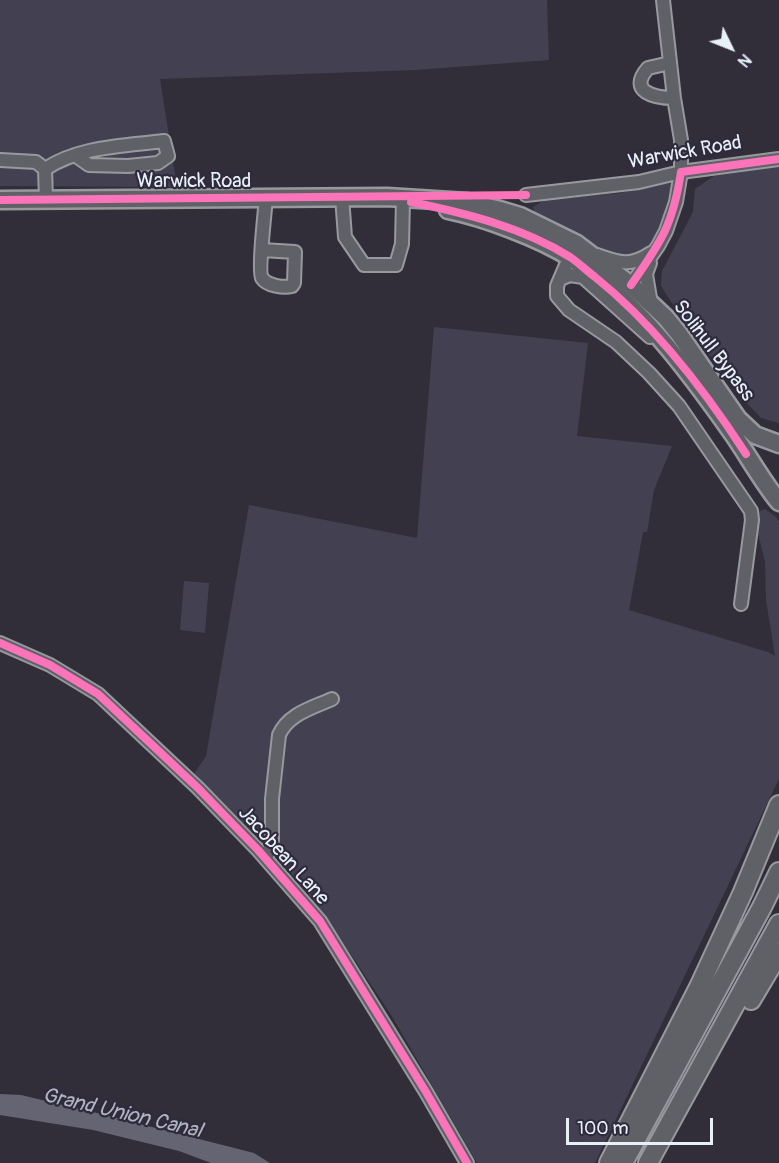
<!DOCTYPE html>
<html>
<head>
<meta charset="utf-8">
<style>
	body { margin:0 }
	#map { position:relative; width:779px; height:1163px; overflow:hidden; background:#312e39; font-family:Pangolin,sans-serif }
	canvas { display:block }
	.north { position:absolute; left:701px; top:18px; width:60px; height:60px; -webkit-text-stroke:4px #2f2a3d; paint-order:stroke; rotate:133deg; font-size:16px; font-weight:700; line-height:24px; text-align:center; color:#e8f1f8 }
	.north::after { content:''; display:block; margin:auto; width:21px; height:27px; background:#e8f1f8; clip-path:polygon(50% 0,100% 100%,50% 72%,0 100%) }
	.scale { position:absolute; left:566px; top:1118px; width:147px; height:27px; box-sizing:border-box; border:3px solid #e8f1f8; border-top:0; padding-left:8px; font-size:18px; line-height:21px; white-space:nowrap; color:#e8f1f8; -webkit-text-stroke:4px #2f2a3d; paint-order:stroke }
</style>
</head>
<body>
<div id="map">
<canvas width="779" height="1163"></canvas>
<div class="north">N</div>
<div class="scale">100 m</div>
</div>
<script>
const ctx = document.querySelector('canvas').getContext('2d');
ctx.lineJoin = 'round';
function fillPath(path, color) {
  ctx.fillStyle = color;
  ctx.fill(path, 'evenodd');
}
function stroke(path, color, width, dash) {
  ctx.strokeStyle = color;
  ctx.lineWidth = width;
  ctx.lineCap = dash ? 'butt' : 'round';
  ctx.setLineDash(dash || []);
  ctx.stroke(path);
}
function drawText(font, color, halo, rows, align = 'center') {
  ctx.font = font + ' Pangolin,sans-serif';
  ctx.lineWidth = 4.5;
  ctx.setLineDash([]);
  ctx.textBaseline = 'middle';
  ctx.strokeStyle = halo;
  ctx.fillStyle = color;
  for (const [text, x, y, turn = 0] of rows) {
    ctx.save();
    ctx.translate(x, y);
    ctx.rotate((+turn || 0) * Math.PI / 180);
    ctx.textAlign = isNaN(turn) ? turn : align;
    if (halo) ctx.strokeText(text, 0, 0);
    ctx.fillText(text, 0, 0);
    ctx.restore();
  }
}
const green = new Path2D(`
	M0,0H547L549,60L415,70L160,79L177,187L0,186Z
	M779,166V423L761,418L741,397L677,311L661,286L662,271L693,212L695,189L714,176Z
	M674,182L661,232L643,253L629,257L600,249L534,213L533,207L544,200L620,193Z
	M434,327L588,343L577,436L672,446L654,490L647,532H643L629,610L768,652L775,656L766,600L765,562L756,525L760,511L765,509L776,517L779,521V779L595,1163H477L393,1018L325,915L277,856L194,774L206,756L249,505L417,538Z
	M184,581L209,583L205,633L180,630Z`);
const water = new Path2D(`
	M0,1094L21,1095L97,1113L254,1153L270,1163H211L179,1151L93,1130L0,1115Z`);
const minor = new Path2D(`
	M670,63L648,68C627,92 655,98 674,98
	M0,160L36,162L45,169L46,199
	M45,169C80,146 124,146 164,141L168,156L158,163L128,166L89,165L75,155
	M526,195L639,182L681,172L779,159
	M342,197L345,237L364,265H396L402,244L403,200
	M262,250L295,252L294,283L292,286C284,288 267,286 262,278C258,272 265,210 266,198
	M572,251L557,286V296L569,310L616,342L649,373L679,406L751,511L752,520L741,604
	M597,255C620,263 630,267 651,253
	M650,263L646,274L651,304
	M560,279L570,275L583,277L650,337
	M631,285L658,246L666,231L676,202L681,172V140L674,98L663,0
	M0,643L50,665L98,694L198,788L258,850L320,921L426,1092L467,1163
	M266,859L272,840V799L279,735C288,714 312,708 332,699`);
const major = new Path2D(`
	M0,200L387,197L467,202L500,210L520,216L577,244L631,285L666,318L679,334L738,419L755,435L779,444
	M448,210C483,217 540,238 571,258C637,301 688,370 733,434C749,457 762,481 779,502`);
const highway = new Path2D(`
	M751,1000L779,953
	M609,1163L699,987L743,892L779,805
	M623,1163L762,907L779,872
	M648,1163L779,924`);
const cycleway = new Path2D(`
	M0,200L526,195
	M411,202C465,213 522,227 570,257C579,263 587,271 595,277C655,325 704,389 746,454
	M631,285C661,242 673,225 681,172L779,159
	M0,643L50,665L98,694L198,788L258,850L320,921L426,1092L467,1163`);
const streetNames = [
	["Warwick Road",685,153,-10],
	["Warwick Road",194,182],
	["Solihull Bypass",713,351,53],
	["Jacobean Lane",283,856,48]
];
const waterNames = [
	["Grand Union Canal",122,1114,13]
];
fillPath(green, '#434151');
fillPath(water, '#646472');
stroke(minor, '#98999f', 16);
stroke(major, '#98999f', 21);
stroke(highway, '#98999f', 22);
stroke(minor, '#606067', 12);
stroke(major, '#606067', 16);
stroke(highway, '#606067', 18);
stroke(cycleway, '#fb73b8', 8);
drawText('20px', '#e8f1f8', '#2f2a3d', streetNames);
drawText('italic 21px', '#afb4be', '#2f2a3d', waterNames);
</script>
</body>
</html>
